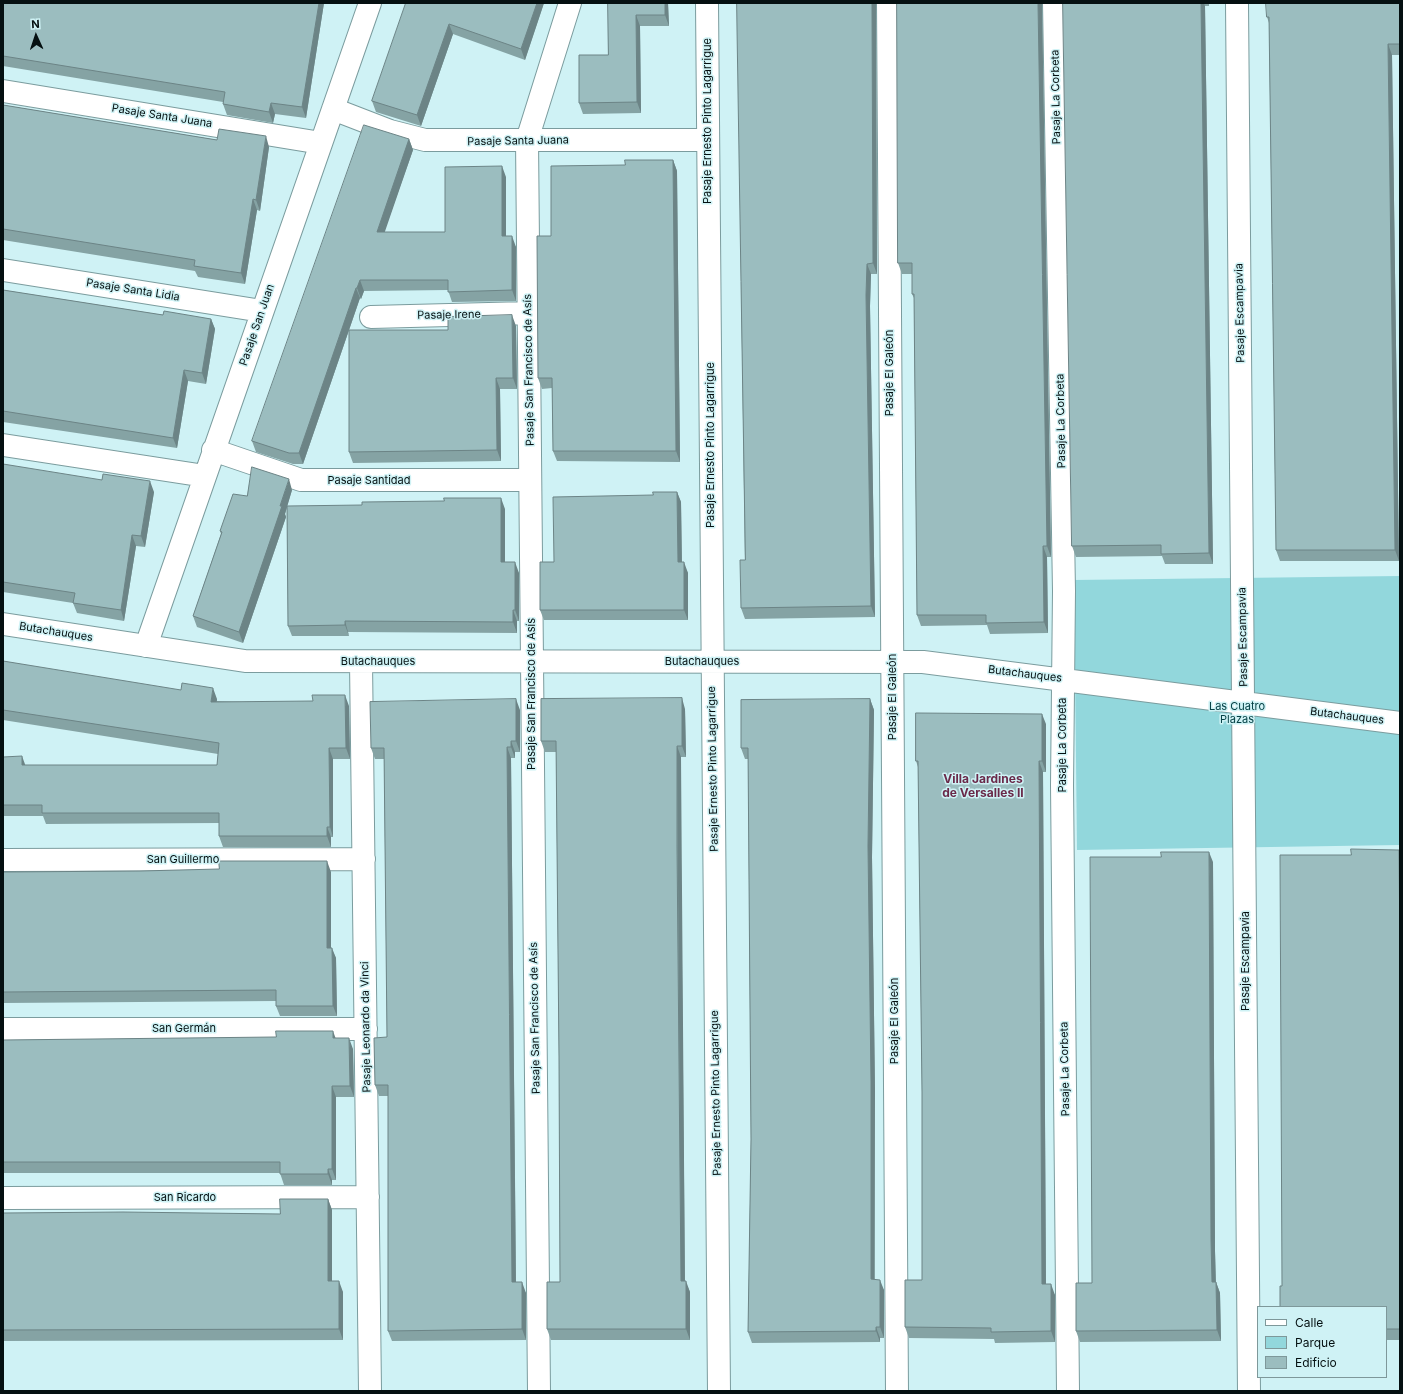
<!DOCTYPE html>
<html>
<head>
<meta charset="utf-8">
<style>
	body { margin:0 }
	#map { position:relative; width:1403px; height:1394px; overflow:hidden; background:#cff2f5; font-family:Inter,sans-serif }
	canvas { display:block }
	.frame { position:absolute; inset:0; border:4px solid #051011; pointer-events:none }
	.legend { position:absolute; left:1257px; top:1306px; width:130px; height:72px; box-sizing:border-box; background:#cff2f5; border:1px solid #7e989a; margin:0; padding:5px 7px; list-style:none; font-size:12px; color:#051011 }
	.legend li { display:flex; align-items:center; gap:8px; height:20px }
	.legend b { width:20px; border:1px solid #7e989a }
	.north { position:absolute; left:16px; top:16px; width:40px; height:40px; -webkit-text-stroke:3px #cff2f5; paint-order:stroke; rotate:357deg; font-size:11px; font-weight:700; line-height:16px; text-align:center; color:#051011 }
	.north::after { content:''; display:block; margin:auto; width:14px; height:18px; background:#051011; clip-path:polygon(50% 0,100% 100%,50% 72%,0 100%) }
</style>
</head>
<body>
<div id="map">
<canvas width="1403" height="1394"></canvas>
<div class="frame"></div>
<ul class="legend">
<li><b style="height:5px;background:#fff"></b>Calle</li>
<li><b style="height:11px;background:#92d7dc"></b>Parque</li>
<li><b style="height:11px;background:#9bbdbf"></b>Edificio</li>
</ul>
<div class="north">N</div>
</div>
<script>
const ctx = document.querySelector('canvas').getContext('2d');
ctx.lineJoin = 'round';
function fillPath(path, color) {
  ctx.fillStyle = color;
  ctx.fill(path, 'evenodd');
}
function stroke(path, color, width, dash) {
  ctx.strokeStyle = color;
  ctx.lineWidth = width;
  ctx.lineCap = dash ? 'butt' : 'round';
  ctx.setLineDash(dash || []);
  ctx.stroke(path);
}
function drawText(font, color, halo, rows, align = 'center') {
  ctx.font = font + ' Inter,sans-serif';
  ctx.lineWidth = 3;
  ctx.setLineDash([]);
  ctx.textBaseline = 'middle';
  ctx.strokeStyle = halo;
  ctx.fillStyle = color;
  for (const [text, x, y, turn = 0] of rows) {
    ctx.save();
    ctx.translate(x, y);
    ctx.rotate((+turn || 0) * Math.PI / 180);
    ctx.textAlign = isNaN(turn) ? turn : align;
    if (halo) ctx.strokeText(text, 0, 0);
    ctx.fillText(text, 0, 0);
    ctx.restore();
  }
}
const green = new Path2D(`
	M1400,576V845L1077,850L1074,580Z`);
const minor = new Path2D(`
	M707,3L719,1391
	M888,3L897,1391
	M1054,3L1064,591L1062,785L1068,1391
	M1237,3L1249,1391
	M3,91L321,143
	M333,109L390,131L425,140H708
	M3,270L262,311
	M371,317L528,313
	M3,445L205,476
	M213,450L301,480H530
	M3,624L245,661L923,662L1400,723
	M146,646L370,3
	M361,662L370,1391
	M3,860L364,859
	M3,1029H366
	M3,1198L368,1197
	M539,1391L527,140L570,3`);
const wall = new Path2D(`
	M3,3H324L306,118L275,114L273,123L227,115L223,104V102L3,66Z
	M406,3H544L525,60L453,34L421,126L376,112L372,101Z
	M608,3H668L669,26H640L641,113L583,114L579,103L608,55Z
	M737,3H876L877,274H871L870,306L875,617L745,619L741,608L745,560Z
	M897,3H1042L1051,557H1047L1048,633L990,634L987,625L921,626L917,615L914,298L912,294V274H902L898,263Z
	M1063,3H1209V6H1205L1213,564H1165L1162,556L1076,557L1072,546Z
	M1400,3V55H1392L1399,561H1280L1276,550L1269,23L1267,17Z
	M3,105L217,140L269,147L260,211L257,210L245,284L198,277L195,271L3,240Z
	M409,139L413,150L384,232H445L506,177V236L516,247V301L452,302L448,290L364,291L361,299L360,298L303,464H293L256,452L252,441Z
	M673,160L677,171L680,462L557,461L553,451L552,388L542,389L538,378L551,236L625,165Z
	M3,290L163,315L211,319L215,329L206,384L188,381L177,448L3,422Z
	M516,326L517,389H500L501,461L353,463L349,452L448,330Z
	M3,464L154,492L145,547L136,546L124,621L77,613L73,603L3,592Z
	M292,490L287,506L505,509V562L519,573V621H517V633L348,632L349,636H292L288,626L287,507L285,514L286,517L243,643L197,627L193,616L221,534L220,531L247,496Z
	M677,492L681,502L682,562L688,573V620H544L540,610L554,562L653,495Z
	M3,661L217,699V701L349,706L350,759H333V837H331V847H223L219,836V823L46,824L43,816H3V757L25,765H217L218,754L3,720Z
	M870,699L874,710L872,857L875,1092V1279L884,1290V1338H880V1342L752,1343L748,1332L751,1139L748,759H745L741,748Z
	M685,709L686,757H681V856L685,1281L690,1292V1340H551L547,1329L560,1282L559,1057L556,752H545L541,741Z
	M520,710V752H515V758H511L516,1282L526,1293V1340L392,1341L388,1331V1096H379L375,1085L387,1037L384,759H375L371,748Z
	M1046,724V772H1043L1046,1284L1055,1295V1342L995,1343L994,1339L909,1338L905,1327L922,1280V1092L918,767L916,761Z
	M1400,851V1340H1386V1307L1282,1286L1351,855Z
	M1213,862L1215,1251L1216,1282L1220,1293L1221,1341L1080,1342L1076,1331L1092,1283Z
	M3,872H331V948L336,958L337,1016H280L276,1006V1001L3,1003Z
	M336,1038L353,1049L354,1097H336V1180H332V1185H284L280,1173H3V1040Z
	M328,1199L332,1210V1281L343,1292V1340L3,1341V1213L280,1214Z`);
const shadedWall = new Path2D(`
	M319,3H324L306,118L302,107Z
	M537,3H544L525,60L521,49Z
	M665,3H668L669,26L665,15Z
	M872,3H876L877,274L873,263Z
	M1038,3H1042L1051,557L1047,546Z
	M1201,3H1204L1205,6L1213,564L1209,553Z
	M636,15L640,26L641,113L637,102Z
	M449,24L453,34L421,126L417,115Z
	M1388,44L1392,55L1399,561L1395,550Z
	M271,103L275,114L273,123L269,112Z
	M266,136L269,147L260,211L256,200Z
	M409,139L413,150L381,243L377,232Z
	M673,160L677,171L680,462L676,451Z
	M502,166L506,177V247L502,236Z
	M253,199L257,210L245,284L241,273Z
	M512,236L516,247V301L512,290Z
	M867,264L871,274L870,306L875,617L871,606L866,295Z
	M360,280L364,291L361,299L357,288Z
	M356,288L360,298L303,464L299,453Z
	M512,315L516,326L517,389L513,378Z
	M211,319L215,329L206,384L202,373Z
	M184,370L188,381L177,448L173,438Z
	M496,378L500,389L501,461L497,450Z
	M289,479L292,490L285,514L286,517L243,643L239,632Z
	M150,481L154,492L145,547L141,536Z
	M677,492L681,502L682,573L678,562Z
	M501,498L505,509V573L501,562Z
	M132,535L136,546L124,621L121,610Z
	M1043,546L1047,557L1048,633L1044,622Z
	M515,562L519,573V621L515,610Z
	M684,562L688,573V620L684,610Z
	M513,610L517,621V633L513,622Z
	M345,621L348,632L349,636L345,625Z
	M213,688L217,699L215,712L211,702Z
	M345,695L349,706L350,759L346,748Z
	M682,698L685,709L686,757L682,746Z
	M516,699L520,710V752L516,741Z
	M870,699L874,710L872,857L875,1092L874,1290L871,1279L868,846Z
	M1042,714L1046,724V772L1042,761Z
	M511,741L515,752V758L511,747Z
	M677,746L681,757L685,1292L681,1281Z
	M507,747L511,758L516,1293L512,1282Z
	M329,748L333,759V837L330,827Z
	M22,756L26,767L22,765Z
	M1039,761L1043,772L1046,1295L1042,1284Z
	M327,827L331,837V847L327,836Z
	M1399,850L1400,851V951Z
	M1209,852L1213,862L1215,1251L1216,1293L1212,1282L1211,1240Z
	M327,861L331,872V958L327,948Z
	M332,948L336,958L337,1016L333,1006Z
	M333,1031L337,1042L333,1038Z
	M349,1038L353,1049L354,1097L350,1086Z
	M332,1086L336,1097V1180L332,1169Z
	M328,1169L332,1180V1185L328,1174Z
	M328,1199L332,1210V1292L328,1281Z
	M880,1280L884,1290V1338L880,1327Z
	M339,1281L343,1292V1340L339,1329Z
	M686,1281L690,1292V1340L686,1329Z
	M522,1282L526,1293V1340L522,1329Z
	M1216,1282L1220,1293L1221,1341L1217,1330Z
	M1051,1284L1055,1295V1342L1051,1331Z
	M876,1327L880,1338V1342L876,1331Z`);
const building = new Path2D(`
	M3,3H319L302,107L271,103L269,112L223,104L225,92L3,56Z
	M406,3H537L521,49L449,24L417,115L372,101Z
	M608,3H665V15H636L637,102L579,103V55H608Z
	M737,3H872L873,263L867,264L866,295L871,606L741,608L740,560H745Z
	M897,3H1038L1047,546H1043L1044,622L986,623V615H917L914,294H912V263H898Z
	M1063,3H1201L1209,553L1161,554V545L1072,546Z
	M1266,3H1400V44H1388L1395,550H1276L1269,17H1267Z
	M3,105L217,140L219,129L266,136L256,200L253,199L241,273L194,266L195,260L3,229Z
	M364,125L409,139L377,232H445V167L502,166V236H512V290L448,292V280H360L357,288H356L299,453H289L252,441Z
	M625,160H673L676,451H553L552,378H538L537,236H551V166L625,165Z
	M3,290L163,315L164,311L211,319L202,373L184,370L173,438L3,411Z
	M512,315L513,378H496L497,450L349,452V330H448V317Z
	M3,464L102,480L103,474L150,481L141,536L132,535L121,610L73,603L75,593L3,582Z
	M252,467L289,479L280,506H282L239,632L193,616L222,532L220,531L233,494L247,496Z
	M653,492H677L678,562H684V610H540V562H554L553,497L653,495Z
	M444,498H501V562H515V610H513V622L345,621V625L288,626L287,506L362,505V502L444,501Z
	M3,661L181,690L182,683L213,688L211,702L313,701L312,695H345L346,748H329L330,827H327V836H219V813H42V805H3V757L22,756V765H217L219,743L3,710Z
	M682,698V746H677V845L681,1281H686V1329H547V1282H560L559,1057L556,741H541V699Z
	M516,699V741H511V747H507L512,1282H522V1329L388,1331V1085H375L374,1038L387,1037L384,748H371L370,702Z
	M870,699L868,846L871,1081V1279L880,1280V1327H876V1331L748,1332L751,1139L748,748H741V700Z
	M916,713L1042,714V761H1039L1042,1284H1051V1331L991,1332V1328L905,1327V1280H922V1092L918,761H916Z
	M1351,849L1399,850L1400,951V1329H1386V1307H1280V1286H1282L1280,855H1351Z
	M1161,852H1209L1211,1240L1212,1282H1216L1217,1330L1076,1331V1283H1092L1090,857H1161Z
	M219,861H327V948H332L333,1006H276V990L3,992V872L140,871L219,869Z
	M276,1031H333V1038H349L350,1086H332V1169H328V1174H280V1162H3V1040L276,1037Z
	M280,1199H328V1281H339V1329L3,1330V1213L123,1212L280,1214Z`);
const streetNames = [
	["Pasaje La Corbeta",1056,97,-91],
	["Pasaje Santa Juana",162,116,9],
	["Pasaje Ernesto Pinto Lagarrigue",708,121,-90],
	["Pasaje Santa Juana",518,141,-1],
	["Pasaje Santa Lidia",133,290,9],
	["Pasaje Escampavia",1240,313,-91],
	["Pasaje Irene",449,315,-1],
	["Pasaje San Juan",257,325,-71],
	["Pasaje San Francisco de Asís",529,370,-91],
	["Pasaje El Galeón",890,373,-90],
	["Pasaje La Corbeta",1061,421,-91],
	["Pasaje Ernesto Pinto Lagarrigue",711,445,-90],
	["Pasaje Santidad",369,481],
	["Butachauques",56,632,9],
	["Pasaje Escampavia",1243,637,-91],
	["Butachauques",378,662],
	["Butachauques",702,662],
	["Butachauques",1025,674,7],
	["Pasaje San Francisco de Asís",532,694,-90],
	["Pasaje El Galeón",893,697,-90],
	["Butachauques",1347,716,7],
	["Pasaje La Corbeta",1063,745,-90],
	["Pasaje Ernesto Pinto Lagarrigue",713,769,-91],
	["San Guillermo",183,860],
	["Pasaje Escampavia",1246,961,-90],
	["Pasaje San Francisco de Asís",535,1018,-91],
	["Pasaje El Galeón",895,1021,-90],
	["Pasaje Leonardo da Vinci",366,1027,-91],
	["San Germán",184,1029],
	["Pasaje La Corbeta",1065,1069,-91],
	["Pasaje Ernesto Pinto Lagarrigue",716,1093,-91],
	["San Ricardo",185,1198]
];
const parkNames = [
	["Las Cuatro",1237,707],
	["Plazas",1237,720]
];
const neighbourhoodNames = [
	["Villa Jardines",983,779],
	["de Versalles II",983,793]
];
fillPath(green, '#92d7dc');
stroke(minor, '#7b9c9e', 24);
stroke(minor, '#fff', 22);
fillPath(wall, '#85a3a4');
fillPath(shadedWall, '#6c8486');
fillPath(building, '#9bbdbf');
stroke(building, '#6c8486', 1);
drawText('11px', '#051011', '#cff2f5', streetNames);
drawText('11px', '#074246', '#cff2f5', parkNames);
drawText('bold 12px', '#6a2949', '#cff2f5', neighbourhoodNames);
</script>
</body>
</html>
